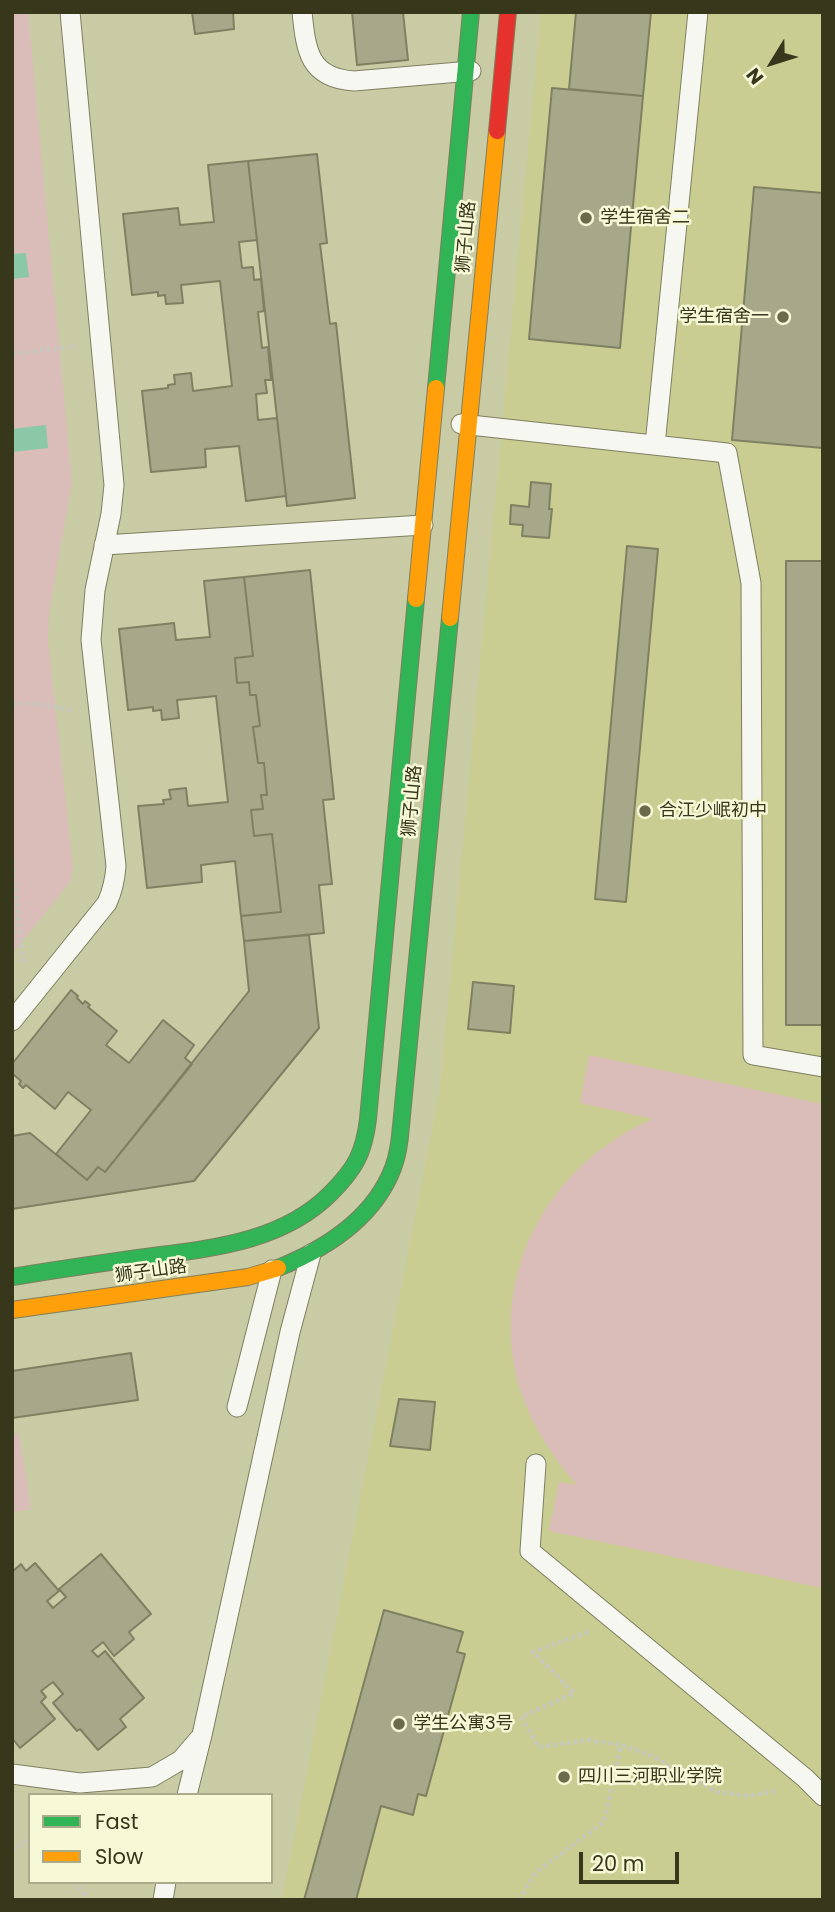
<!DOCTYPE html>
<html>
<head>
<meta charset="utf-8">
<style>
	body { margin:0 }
	#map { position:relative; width:835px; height:1912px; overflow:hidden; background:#c9cba4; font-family:Poppins,sans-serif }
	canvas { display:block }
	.frame { position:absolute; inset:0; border:14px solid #36371b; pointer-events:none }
	.legend { position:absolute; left:28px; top:1793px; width:245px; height:91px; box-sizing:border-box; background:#f6f8d6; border:2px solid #a9ab8b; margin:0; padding:9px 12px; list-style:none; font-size:21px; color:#36371b }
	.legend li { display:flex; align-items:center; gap:14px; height:35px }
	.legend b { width:35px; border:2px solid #a9ab8b }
	.north { position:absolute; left:737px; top:28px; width:70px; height:70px; -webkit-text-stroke:5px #f6f8d6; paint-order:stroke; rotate:232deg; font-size:19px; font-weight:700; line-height:28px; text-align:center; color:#36371b }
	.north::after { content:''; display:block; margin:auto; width:24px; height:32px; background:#36371b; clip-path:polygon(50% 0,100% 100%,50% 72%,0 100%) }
	.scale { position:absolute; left:579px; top:1852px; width:100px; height:32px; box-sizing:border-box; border:4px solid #36371b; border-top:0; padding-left:9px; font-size:21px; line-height:24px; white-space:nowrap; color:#36371b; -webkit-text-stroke:5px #f6f8d6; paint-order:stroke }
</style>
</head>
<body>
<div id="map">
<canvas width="835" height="1912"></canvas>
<div class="frame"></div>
<ul class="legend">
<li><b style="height:9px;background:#30b455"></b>Fast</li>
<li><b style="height:9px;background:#ff9f0a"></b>Slow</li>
</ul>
<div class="north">N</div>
<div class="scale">20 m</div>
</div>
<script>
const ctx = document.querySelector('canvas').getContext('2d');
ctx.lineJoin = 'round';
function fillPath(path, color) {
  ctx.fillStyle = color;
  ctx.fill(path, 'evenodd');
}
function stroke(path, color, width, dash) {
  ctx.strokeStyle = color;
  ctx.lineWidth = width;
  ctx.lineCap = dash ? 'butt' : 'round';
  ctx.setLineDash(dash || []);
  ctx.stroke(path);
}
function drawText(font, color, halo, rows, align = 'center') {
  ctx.font = font + ' Poppins,"Noto Sans SC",sans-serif';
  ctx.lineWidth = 5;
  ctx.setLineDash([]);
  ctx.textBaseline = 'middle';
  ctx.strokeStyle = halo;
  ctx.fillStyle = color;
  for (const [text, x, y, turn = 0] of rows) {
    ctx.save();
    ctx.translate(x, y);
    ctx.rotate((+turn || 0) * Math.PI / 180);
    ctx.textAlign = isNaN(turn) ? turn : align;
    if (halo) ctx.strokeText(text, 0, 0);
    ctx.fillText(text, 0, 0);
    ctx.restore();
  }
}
const built = new Path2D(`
	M541,12H823V1900H282L440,1089Z`);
const green = new Path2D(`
	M12,12H28L72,483L54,583L49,615L48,641L73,867L70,882L12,954Z
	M589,1055L823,1104V1588L549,1531L559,1482L577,1485C553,1457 534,1429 522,1395C484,1282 546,1164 653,1119L580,1103Z
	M19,1433L31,1509L12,1512V1434Z`);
const water = new Path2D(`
	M26,253L29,277L12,279V254Z
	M46,425L48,448L12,452V429Z`);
const building = new Path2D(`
	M192,12H233L234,29L195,34Z
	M352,12H403L408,60L357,65Z
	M576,12H651L643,96L569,89Z
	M552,88L643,96L620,348L529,339Z
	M317,154L327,243L320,244L330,324L336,323L355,498L287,506L248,161Z
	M248,161L257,240L239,242L242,268L253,267L254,280L261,279L264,311L258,312L262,348L268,347L271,380H265L267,393L256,394L258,420L277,418L286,496L246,501L239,446L205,449L206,467L151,472L142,391L168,388V385L175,384L174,375L191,373L193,391L232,386L226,334L220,281L181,285L183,303L166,304L165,295L158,296V292L132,295L123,214L178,208L180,225L214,222L208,165Z
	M754,187L823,193V448L732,440Z
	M531,482L551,484L549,509H552L549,538L522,536L523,525L510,524L511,505L529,507Z
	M627,546L658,549L626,902L595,899Z
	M786,561H823V1025H786Z
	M310,570L334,799L323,800L332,884L319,885L324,933L244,941L241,916L281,912L272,834L254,836L251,810L263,809L261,795H267L264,763H258L253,727L260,726L256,695H250L249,682L237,683L235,658L253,656L244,577Z
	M244,577L253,656L235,658L237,683L249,682L250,695H256L260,726L253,727L258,763H264L267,795H261L263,809L251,810L254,836L272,834L281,912L241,916L235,861L201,865L202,882L147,888L138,806L164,804L163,800L171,799L169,790L186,788L188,806L228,802L216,696L177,700L179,718L162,720L161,710L153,711V707L128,710L119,629L174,623L176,640L210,637L204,581Z
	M309,935L319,1028L194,1181L12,1209V1136L30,1133L87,1180L98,1167L105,1172L249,991L244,941Z
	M473,982L514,986L510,1033L468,1029Z
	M71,990L78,996L77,998L83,1004L85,1001L90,1005L88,1007L117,1031L106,1045L129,1063L163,1020L194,1045L185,1058L192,1064L105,1172L98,1167L87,1180L56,1154L91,1110L68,1092L55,1109L26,1085L23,1088L19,1084L21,1081L14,1075L12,1077V1064Z
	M131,1353L138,1400L12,1418V1371Z
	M399,1399L435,1402L430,1450L390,1446Z
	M101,1554L151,1614L129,1632L134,1639L114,1656L103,1642L92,1651L98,1657L105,1651L144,1698L120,1719L126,1727L98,1750L80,1729L77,1731L53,1703L63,1694L53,1682L41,1691L46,1697L41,1702L55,1719L20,1748L12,1738V1572L21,1564L26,1571L35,1563L59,1591L47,1601L53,1608L66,1597L59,1589Z
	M384,1610L463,1632L457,1652L465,1654L426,1796L418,1794L413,1815L381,1806L356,1900H304Z`);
const path = new Path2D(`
	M12,354L77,346
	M12,704C33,702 53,706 74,711
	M12,854L23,964
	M12,932L20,931
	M588,1632L533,1652L574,1693L521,1717L539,1747L588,1740L621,1745L650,1755L717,1792L748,1796L777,1791
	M12,1851L30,1837
	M74,1882L90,1900
	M519,1900L536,1872L604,1822L621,1745`);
const lane = new Path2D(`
	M302,12C306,51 309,78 354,81L471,71
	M461,424L727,453L751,583L753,1055L823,1067
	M655,445L698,12
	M104,545L423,525
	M12,1021L107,903C113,890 115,880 116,866L91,640L95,590L111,514L114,485L70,12
	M237,1407L272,1270
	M536,1464L530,1551L805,1778L823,1796
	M12,1774L80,1783L152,1777L181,1760L199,1739
	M187,1795L202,1735L290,1332L311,1254
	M163,1900L166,1882`);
const fast = new Path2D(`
	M436,388L471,12
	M278,1268C325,1249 374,1218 393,1168C398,1155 400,1140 401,1126L450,618
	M12,1277C54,1270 96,1264 138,1258C205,1249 281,1244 331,1193C355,1169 364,1153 368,1119L416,599`);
const slow = new Path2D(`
	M416,599L436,388
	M450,618L497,131
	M12,1310L248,1277L278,1268`);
const jam = new Path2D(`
	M497,131L508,12`);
const markers = [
	[586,218,7,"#696b4b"],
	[783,317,7,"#696b4b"],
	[645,811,7,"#696b4b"],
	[399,1724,7,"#696b4b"],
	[564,1777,7,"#696b4b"]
];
const poiNames = [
	["学生宿舍二",600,218],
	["学生宿舍一",769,317,"right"],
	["合江少岷初中",659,811],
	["学生公寓3号",413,1724],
	["四川三河职业学院",578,1777]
];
const streetNames = [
	["狮子山路",467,237,-85],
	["狮子山路",413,801,-85],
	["狮子山路",151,1272,-8]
];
fillPath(built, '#cacd91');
fillPath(green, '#dabcb8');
fillPath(water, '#8bc8a8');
fillPath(building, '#a7a88a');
stroke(building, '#7f8061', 2);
stroke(lane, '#7e7f60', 21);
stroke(fast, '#7e7f60', 18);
stroke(slow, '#7e7f60', 18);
stroke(jam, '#7e7f60', 18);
stroke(path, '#c7c8bd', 4.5, [3.5, 3.5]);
stroke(lane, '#f7f7f1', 19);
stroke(fast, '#30b455', 16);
stroke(slow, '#ff9f0a', 16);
stroke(jam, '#e5322d', 16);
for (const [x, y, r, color] of markers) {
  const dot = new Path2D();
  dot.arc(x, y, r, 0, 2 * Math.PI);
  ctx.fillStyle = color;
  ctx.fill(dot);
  stroke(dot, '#f6f8d6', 2.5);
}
drawText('18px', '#36371b', '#f6f8d6', poiNames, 'left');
drawText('18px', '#36371b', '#f6f8d6', streetNames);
</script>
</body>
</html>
